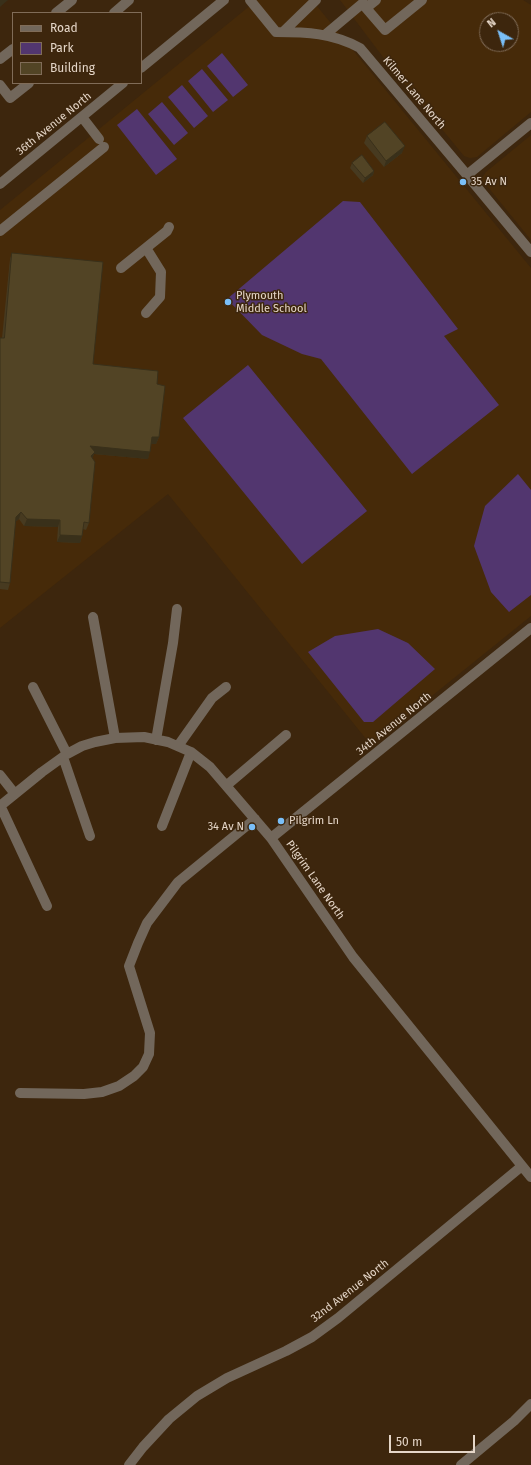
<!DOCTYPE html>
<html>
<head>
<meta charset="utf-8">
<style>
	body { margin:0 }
	#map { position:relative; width:531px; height:1465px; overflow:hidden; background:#3d260d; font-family:"Fira Sans",sans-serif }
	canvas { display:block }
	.legend { position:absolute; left:12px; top:12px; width:130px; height:72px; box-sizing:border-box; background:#3d260d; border:1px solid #806c58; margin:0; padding:5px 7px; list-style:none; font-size:12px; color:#e5d6c8 }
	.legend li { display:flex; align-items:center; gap:8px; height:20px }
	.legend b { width:20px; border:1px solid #806c58 }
	.north { position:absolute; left:479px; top:12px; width:40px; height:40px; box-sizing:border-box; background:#3d260d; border:1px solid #806c58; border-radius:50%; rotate:321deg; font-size:11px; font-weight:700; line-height:16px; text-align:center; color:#e5d6c8 }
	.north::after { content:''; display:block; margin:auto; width:14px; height:18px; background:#7abff8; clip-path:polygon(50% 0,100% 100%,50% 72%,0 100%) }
	.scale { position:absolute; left:389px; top:1435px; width:86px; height:18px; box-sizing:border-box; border:2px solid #e5d6c8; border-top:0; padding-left:5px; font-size:12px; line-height:14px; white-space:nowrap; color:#e5d6c8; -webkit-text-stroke:3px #3d260d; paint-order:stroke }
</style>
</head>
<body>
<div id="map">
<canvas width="531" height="1465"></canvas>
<ul class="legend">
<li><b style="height:5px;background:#72675b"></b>Road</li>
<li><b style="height:11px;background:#52366f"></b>Park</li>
<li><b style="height:11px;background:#524425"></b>Building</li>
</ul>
<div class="north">N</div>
<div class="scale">50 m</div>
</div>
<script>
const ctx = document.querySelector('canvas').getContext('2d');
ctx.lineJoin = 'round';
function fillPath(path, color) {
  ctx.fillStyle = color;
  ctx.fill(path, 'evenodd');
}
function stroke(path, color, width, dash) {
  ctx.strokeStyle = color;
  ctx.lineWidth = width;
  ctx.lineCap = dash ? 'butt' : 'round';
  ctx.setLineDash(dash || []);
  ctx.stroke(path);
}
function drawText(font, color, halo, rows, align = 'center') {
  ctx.font = font + ' "Fira Sans",sans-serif';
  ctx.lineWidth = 3;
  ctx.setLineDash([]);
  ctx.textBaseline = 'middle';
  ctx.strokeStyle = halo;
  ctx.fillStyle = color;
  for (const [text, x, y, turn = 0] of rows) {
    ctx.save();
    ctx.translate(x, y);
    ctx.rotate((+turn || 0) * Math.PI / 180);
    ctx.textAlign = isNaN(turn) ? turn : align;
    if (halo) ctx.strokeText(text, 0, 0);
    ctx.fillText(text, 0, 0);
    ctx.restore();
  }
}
const built = new Path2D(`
	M257,0H312L531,268V616L371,745L168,494L0,628V210Z
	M340,0H523L531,5V112L477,157L470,158L464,156L386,61ZM487,20H511V44H487Z
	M531,135V240L483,181L482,178L486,172Z`);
const green = new Path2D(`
	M222,53L248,85L233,97L207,66Z
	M202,69L228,100L213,112L188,81Z
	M182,85L208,116L194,128L168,97Z
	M162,102L188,133L174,145L148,114Z
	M137,109L177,159L156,175L117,125Z
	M343,201L360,202L458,329L444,336L499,405L412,474L321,359L302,354L262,335L227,299Z
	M248,365L367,511L302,564L183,418Z
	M518,474L531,490V595L509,612L491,592L474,546L485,506Z
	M378,629L408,643L435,669L373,722H364L308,652L335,636Z`);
const minor = new Path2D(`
	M250,0L276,32C306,32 333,33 360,48L467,175L531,252
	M363,3L366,8L376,0
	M366,8L385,30L422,0
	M56,13L72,0
	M114,13L129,0
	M283,32L316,0
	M326,34L363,3
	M0,59L13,49
	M141,68L224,0
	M0,85L10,98L29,83
	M82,117L99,139
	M467,175L531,123
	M0,184L123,83
	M0,231L104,147
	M121,268L167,231L169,227
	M146,313L160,297L161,272L146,248
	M93,617L115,738
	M33,687L67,754
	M156,740L173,643L177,609
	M178,746L212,698L226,687
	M63,757L90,836
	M0,775L15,794
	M227,785L286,735
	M0,805L47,906
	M0,806L42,772L67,754L82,746L95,742L115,738L144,737L168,742L191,752L210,767L271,838L353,957L531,1177
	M162,826L191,752
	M271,838L531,628
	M20,1093L84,1094L102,1092L119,1086L134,1076L143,1067L149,1054L150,1033L129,966L138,943L147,923L178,882L255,819
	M129,1465L143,1447L169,1419L197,1396L227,1378L286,1351L312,1337L338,1318L522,1166
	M461,1465L514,1421L531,1404`);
const wall = new Path2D(`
	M367,136L402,153L384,167L364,143Z
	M352,163L374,171L373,175L363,183L350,168Z
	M12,253L93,364L157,384L159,437L156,444H151L148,459L94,454L92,458L89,523L86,530L83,529L82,536L80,543L57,542L58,527L24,526L19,519L15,522L10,583L8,590L0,589V338H2L10,259Z`);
const shadedWall = new Path2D(`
	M0,0H8L0,7Z
	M405,146L402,153L384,167L386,161Z
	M374,171L373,175L363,183L365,178Z
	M152,437H159L156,444H149Z
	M90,446L150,452L148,459L94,454L92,459L88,463Z
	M21,512L19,519L13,524L16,517Z
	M27,519L60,520L58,527L24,526Z
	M60,535L82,536L80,543L57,542Z`);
const building = new Path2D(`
	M385,122L405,146L386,161L367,136Z
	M362,155L374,171L365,178L352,163Z
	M12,253L103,262L93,364L158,371L157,384L165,386L159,437H152L150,452L90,446L95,452L91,456L95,462L89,523L84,522L82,536L60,535V520L27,519L21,512L16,517L10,583L0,582V338H4Z`);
const markers = [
	[463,182,4,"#7abff8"],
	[228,302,4,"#7abff8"],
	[281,821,4,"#7abff8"],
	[252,827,4,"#7abff8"]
];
const streetNames = [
	["Kilmer Lane North",414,93,50],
	["36th Avenue North",54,124,-39],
	["34th Avenue North",394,724,-39],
	["Pilgrim Lane North",315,880,55],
	["32nd Avenue North",350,1291,-38]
];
const poiNames = [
	["35 Av N",471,182],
	["Plymouth",236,296],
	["Middle School",236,309],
	["Pilgrim Ln",289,821],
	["34 Av N",244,827,"right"]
];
fillPath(built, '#462a09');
fillPath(green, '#52366f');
stroke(minor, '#72675b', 10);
fillPath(wall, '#473a20');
fillPath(shadedWall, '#39301a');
fillPath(building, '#524425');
stroke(building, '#39301a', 1);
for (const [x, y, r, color] of markers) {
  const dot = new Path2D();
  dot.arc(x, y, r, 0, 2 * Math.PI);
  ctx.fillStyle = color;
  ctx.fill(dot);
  stroke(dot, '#3d260d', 1.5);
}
drawText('11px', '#e5d6c8', '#3d260d', streetNames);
drawText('11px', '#e5d6c8', '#3d260d', poiNames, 'left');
</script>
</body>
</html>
